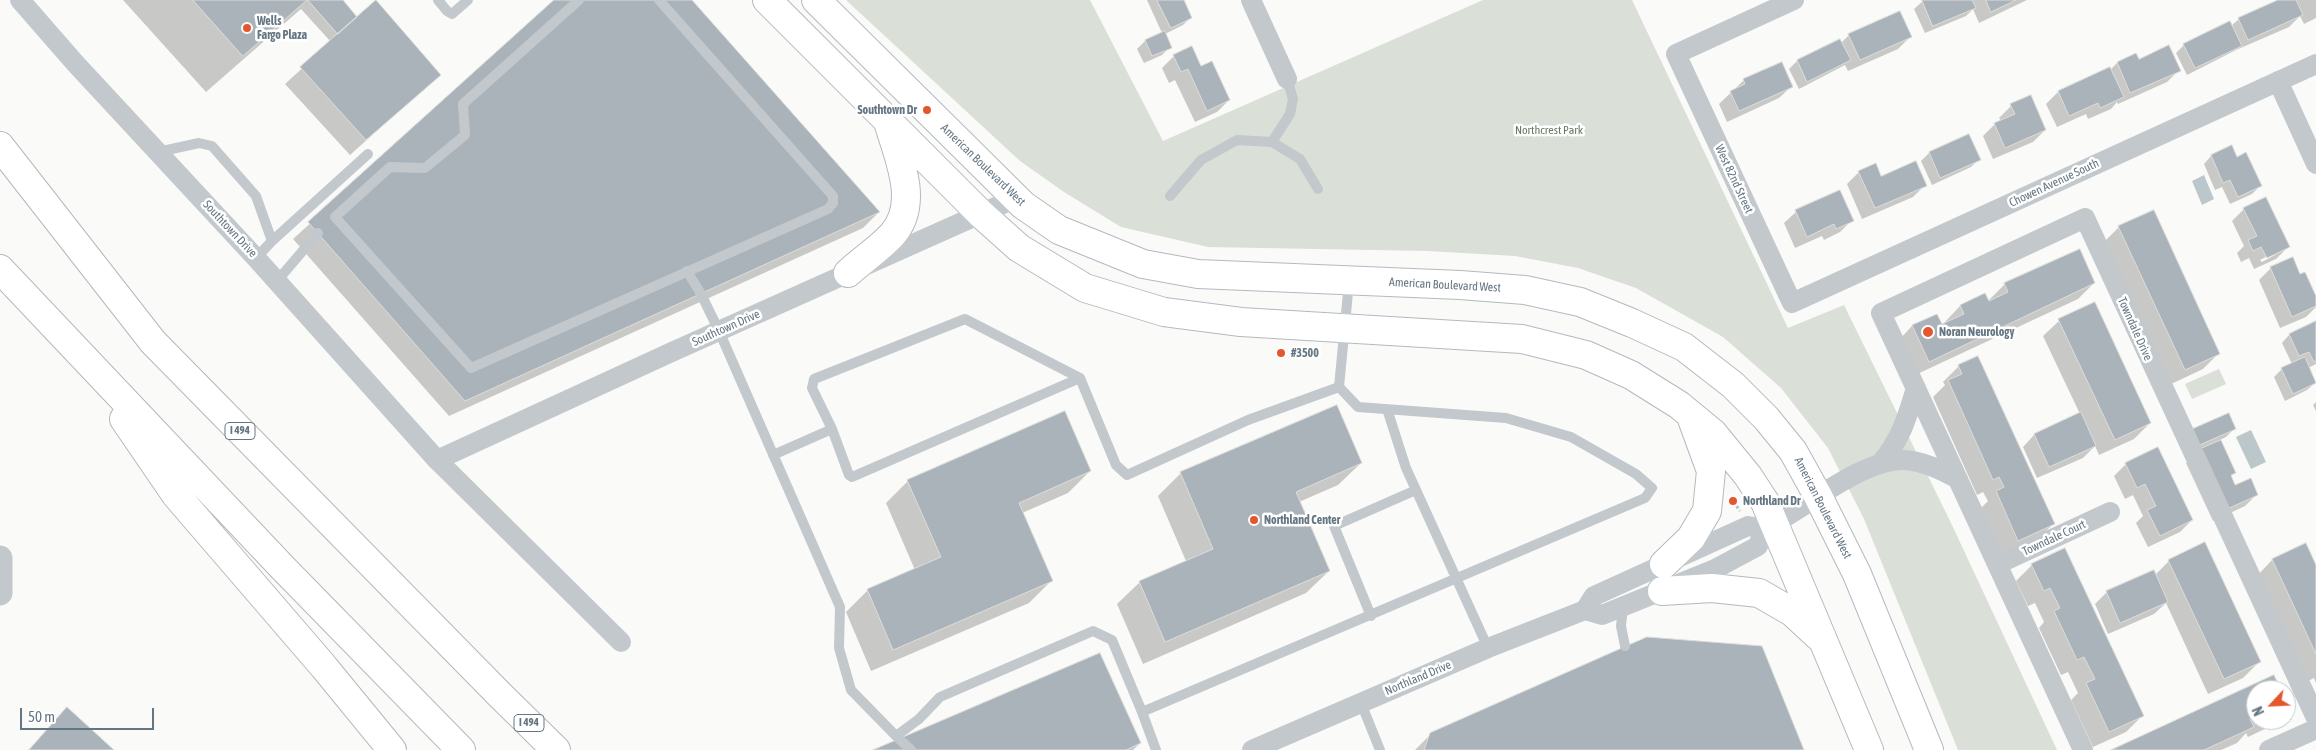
<!DOCTYPE html>
<html>
<head>
<meta charset="utf-8">
<style>
	body { margin:0 }
	#map { position:relative; width:2316px; height:750px; overflow:hidden; background:#fafaf8; font-family:"Asap Condensed",sans-serif }
	canvas { display:block }
	.north { position:absolute; left:2246px; top:680px; width:50px; height:50px; box-sizing:border-box; background:#fff; border:1px solid #c1c8cd; border-radius:50%; rotate:245deg; font-size:14px; font-weight:700; line-height:20px; text-align:center; color:#657683 }
	.north::after { content:''; display:block; margin:auto; width:18px; height:22px; background:#e4572e; clip-path:polygon(50% 0,100% 100%,50% 72%,0 100%) }
	.scale { position:absolute; left:20px; top:708px; width:134px; height:22px; box-sizing:border-box; border:2px solid #657683; border-top:0; padding-left:6px; font-size:15px; line-height:18px; white-space:nowrap; color:#657683; -webkit-text-stroke:4px #fff; paint-order:stroke }
</style>
</head>
<body>
<div id="map">
<canvas width="2316" height="750"></canvas>
<div class="north">N</div>
<div class="scale">50 m</div>
</div>
<script>
const ctx = document.querySelector('canvas').getContext('2d');
ctx.lineJoin = 'round';
function fillPath(path, color) {
  ctx.fillStyle = color;
  ctx.fill(path, 'evenodd');
}
function stroke(path, color, width, dash) {
  ctx.strokeStyle = color;
  ctx.lineWidth = width;
  ctx.lineCap = dash ? 'butt' : 'round';
  ctx.setLineDash(dash || []);
  ctx.stroke(path);
}
function drawText(font, color, halo, rows, align = 'center') {
  ctx.font = font + ' "Asap Condensed",sans-serif';
  ctx.lineWidth = 5;
  ctx.setLineDash([]);
  ctx.textBaseline = 'middle';
  ctx.strokeStyle = halo;
  ctx.fillStyle = color;
  for (const [text, x, y, turn = 0] of rows) {
    ctx.save();
    ctx.translate(x, y);
    ctx.rotate((+turn || 0) * Math.PI / 180);
    ctx.textAlign = isNaN(turn) ? turn : align;
    if (halo) ctx.strokeText(text, 0, 0);
    ctx.fillText(text, 0, 0);
    ctx.restore();
  }
}
const green = new Path2D(`
	M846,0H1090L1163,141L1483,0H1632L1788,328L1844,305L1951,523L2057,750H1958L1864,519L1828,448L1781,388L1723,337L1636,288L1578,268L1515,256L1428,251L1208,247L1121,227L1064,192L1020,161Z
	M2219,369L2226,384L2192,399L2185,384Z`);
const water = new Path2D(`
	M2204,175L2214,199L2202,205L2192,181Z
	M2251,430L2266,462L2251,469L2236,437Z`);
const shadow = new Path2D(`
	M123,0H341L357,19L439,75L350,155L285,84L331,42L301,9L206,92Z
	M556,0H690L879,212L863,228L449,416L293,239Z
	M1147,0H1182L1191,17L1183,25L1165,34L1170,47L1162,55L1144,63L1137,49L1145,41L1162,33Z
	M2027,0L1979,23L1973,9L1966,16L1925,33L1914,9L1924,0Z
	M2281,0H2316V18L2304,24L2300,16L2289,27L2236,50L2187,75L2176,53L2184,45L2230,23L2231,26L2239,19Z
	M1849,35L1910,37L1898,49L1848,71L1845,65L1799,89L1789,69L1797,61L1840,40L1841,43Z
	M2136,55L2138,61L2179,70L2167,82L2118,104L2117,102L2111,109L2088,119L2086,114L2057,127L2046,104L2058,92L2110,70L2117,63Z
	M1174,56L1201,68L1229,100L1217,112L1195,122L1175,80L1169,83L1162,68Z
	M1744,80L1791,87L1779,98L1727,122L1719,104Z
	M2011,106L2045,130L2033,142L1993,159L1983,136L1995,124L2001,121L1999,118Z
	M1968,135L1979,159L1971,167L1932,185L1921,161L1929,153Z
	M2211,156L2237,158L2260,186L2252,194L2230,204L2222,187L2215,190L2204,164Z
	M1859,172L1881,177L1925,185L1913,197L1862,219L1847,184Z
	M2244,209L2288,247L2276,259L2254,269L2249,258L2241,262L2237,253L2244,246L2232,221ZM2275,252V255L2262,262L2260,260Z
	M1796,212L1852,220L1840,232L1824,240L1822,236L1795,248L1784,223Z
	M2119,227L2219,353L2203,369L2169,385L2103,243Z
	M2271,268L2300,275L2316,299V307L2306,317L2280,328L2259,280Z
	M2094,283L2078,299L1913,376L1897,342L1912,326L1937,315L1942,326L1946,324L1945,322L1960,306L1988,301L2005,284Z
	M2059,321L2150,423L2134,439L2099,455L2095,446L2083,458L2037,478L2023,447L2034,435L2080,414L2043,336Z
	M2316,322V364L2308,368L2315,383L2307,390L2285,401L2274,377L2282,369L2292,364L2282,343L2289,335Z
	M1959,366L2053,524L2037,540L2003,556L1981,508L1988,501L1983,492L1977,495L1933,397L1945,385L1943,382Z
	M2316,402V411L2313,405Z
	M1336,406L1361,463L1338,485L1299,502L1329,571L1306,593L1143,664L1117,604L1140,582L1186,561L1158,496L1180,474Z
	M2234,429L2226,437L2220,440L2235,473L2230,477L2234,486L2257,494L2245,506L2213,521L2186,463L2202,448L2187,454L2181,440Z
	M2126,464L2192,520L2180,532L2148,547L2136,523L2143,516L2133,495L2125,499L2114,476Z
	M1090,471L1068,493L1022,513L1051,581L1029,603L871,671L846,612L868,590L915,570L886,503L908,481Z
	M2305,545L2316,568V683L2314,678L2306,682L2257,576L2272,560Z
	M2065,550L2142,716L2126,732L2093,747L2071,700L2078,693L2068,672L2061,675L2039,628L2044,622L2035,603L2028,606L2016,581L2032,565Z
	M2169,561L2259,662L2243,678L2208,694L2166,603L2154,614L2108,634L2095,604L2107,592L2155,575Z
	M2274,676L2280,690H2256V720H2278L2273,725L2248,737L2246,733L2237,743L2221,750H2114Z
	M2286,703L2289,709L2286,712Z
	M1431,734L1803,750H1415Z
	M1140,743L1133,750H876Z`);
const building = new Path2D(`
	M193,0H307L243,56Z
	M308,0H343L357,17L338,34Z
	M376,0L441,75L366,140L300,67Z
	M554,0H692L880,212L465,401L308,222Z
	M1157,0H1184L1192,18L1171,28Z
	M1922,0H1972L1976,8L1933,26Z
	M1986,0H2016L1991,12Z
	M2278,0H2296L2303,15L2248,40L2238,18Z
	M1900,11L1912,37L1860,60L1848,34Z
	M2230,21L2242,46L2195,68L2183,44Z
	M1165,31L1172,48L1152,56L1145,40Z
	M1840,39L1851,60L1807,82L1797,60Z
	M2169,45L2181,71L2130,93L2117,62L2136,53L2139,59Z
	M1192,46L1201,66L1212,61L1230,100L1207,111L1188,69L1181,72L1173,55Z
	M1782,62L1793,87L1739,111L1730,91L1745,84L1743,79Z
	M2110,67L2124,97L2100,108L2098,103L2069,116L2058,91Z
	M2031,95L2046,130L2005,148L1994,123L2015,114L2010,104Z
	M1969,134L1981,160L1940,178L1929,152Z
	M2232,145L2237,157L2246,152L2262,186L2238,197L2230,180L2223,183L2211,155Z
	M1916,161L1927,186L1875,208L1858,171L1876,163L1881,176Z
	M1840,190L1854,221L1836,229L1834,224L1807,237L1795,210Z
	M2266,197L2290,247L2267,258L2261,247L2253,251L2248,240L2257,236L2243,208Z
	M2154,210L2220,354L2185,370L2118,226Z
	M2080,249L2095,283L1929,362L1912,325L1937,314L1942,324L1964,314L1960,305L1985,293L1989,301L2008,292L2004,283Z
	M2293,257L2300,274L2305,272L2316,296V306L2292,317L2270,267Z
	M2095,302L2151,423L2115,440L2058,319Z
	M2316,321V361L2314,362L2309,352L2299,356L2289,334Z
	M1978,356L2055,524L2018,541L1996,491L2004,487L1999,477L1993,480L1948,380L1962,374L1958,365Z
	M2305,357L2316,383L2293,394L2281,368Z
	M1337,405L1362,463L1296,492L1330,571L1165,642L1139,581L1213,549L1180,472Z
	M1065,411L1091,471L1019,503L1053,581L893,650L867,589L941,557L907,480Z
	M2081,412L2096,446L2049,467L2034,434Z
	M2229,413L2236,429L2195,447L2188,431Z
	M2221,440L2236,473L2231,475L2235,485L2251,478L2258,495L2225,510L2198,450Z
	M2158,447L2193,520L2160,536L2147,510L2156,506L2145,484L2137,488L2125,463Z
	M2205,542L2261,662L2224,679L2168,560Z
	M2306,543L2316,565V654L2272,559Z
	M2065,548L2144,716L2109,732L2086,683L2095,679L2084,657L2077,660L2054,611L2060,608L2050,588L2044,591L2031,564Z
	M2154,570L2168,602L2120,623L2106,591Z
	M1647,637L1762,646L1804,750H1424L1430,733Z
	M1100,653L1141,743L1126,750H873Z
	M2274,675L2281,690H2256V716L2250,719L2254,727L2204,750H2111Z
	M67,707L114,750H29Z`);
const path = new Path2D(`
	M1731,498L1740,511`);
const service = new Path2D(`
	M438,0L447,11L452,14L468,0
	M579,0L463,104L465,135L425,168L390,167L335,217L471,368L828,209L833,203V196L659,0
	M1272,142L1290,114L1293,99L1287,79
	M158,152L199,143L212,146L256,196L272,241L256,258
	M1170,196L1201,160L1237,140L1272,142L1300,159L1318,189
	M272,241L368,154
	M687,271L701,294L719,331L840,607L839,648L851,690L896,736L919,719L940,697L1093,631L1112,640L1142,712L1645,498L1652,488L1636,474L1571,437L1506,418L1358,407L1339,387L1349,282
	M277,281L318,233
	M1080,378L852,477L849,475L832,429L812,388L814,379L965,319L1080,378L1116,465L1127,475L1248,420L1339,387
	M1387,409L1406,468L1488,648
	M773,455L832,429
	M1623,606L1621,626L1625,646
	M1371,616L1334,526L1416,490
	M1361,703L1380,750
	M1142,712L1156,750
	M896,736L911,750`);
const minor = new Path2D(`
	M20,0L75,63L256,258L437,460L674,351L1016,198
	M1251,0L1287,79
	M1794,0L1676,54L1792,303L2316,64
	M2278,81L2316,164
	M437,460L621,642
	M1880,464C1901,439 1907,418 1916,388
	M1998,564L2110,512
	M1585,610L1602,615L1715,569L1758,546L1764,529
	M1252,750L1488,648L1585,610L1594,596L1748,526L1764,529C1802,511 1861,459 1904,460C1923,461 1941,470 1958,479
	M2083,750L1881,313L2085,218L2316,718
	M2269,750L2316,729`);
const tertiary = new Path2D(`
	M0,558V593`);
const secondary = new Path2D(`
	M767,0L981,214L1019,248L1085,288L1164,312L1241,322L1522,339L1586,355L1631,375L1679,405L1713,433L1748,476L1765,502L1869,750
	M816,0L1023,205L1059,230L1143,264L1198,274L1460,285L1525,290L1580,302L1632,323L1684,347L1733,385L1766,418L1793,451L1818,496L1857,574L1929,750
	M848,273C862,260 879,249 892,235C920,204 899,159 889,125
	M1664,564L1691,538L1707,511L1711,471L1692,419
	M1662,591L1712,588L1759,593L1792,612L1818,636`);
const motorway = new Path2D(`
	M0,146L153,342L501,696L556,750
	M0,269L283,568L461,750
	M124,419L176,495L324,667L392,750`);
const markers = [
	[247,28,5,"#e4572e"],
	[927,110,5,"#e4572e"],
	[1928,332,6,"#e4572e"],
	[1281,353,5,"#e4572e"],
	[1733,501,5,"#e4572e"],
	[1254,520,5,"#e4572e"]
];
const shields = [
	[240,431,30],
	[529,723,30]
];
const shieldNames = [
	["I 494",240,431],
	["I 494",529,723]
];
const poiNames = [
	["Wells",257,21],
	["Fargo Plaza",257,35],
	["Southtown Dr",917,110,"right"],
	["Noran Neurology",1939,332],
	["#3500",1291,353],
	["Northland Dr",1743,501],
	["Northland Center",1264,520]
];
const parkNames = [
	["Northcrest Park",1549,130]
];
const streetNames = [
	["American Boulevard West",983,165,44],
	["West 82nd Street",1734,179,65],
	["Chowen Avenue South",2054,183,-25],
	["Southtown Drive",230,229,47],
	["American Boulevard West",1445,285,3],
	["Southtown Drive",726,328,-24],
	["Towndale Drive",2135,329,66],
	["American Boulevard West",1823,508,63],
	["Towndale Court",2054,538,-25],
	["Northland Drive",1418,678,-23]
];
fillPath(green, '#dadfd7');
fillPath(water, '#bbc7cb');
fillPath(shadow, '#0003');
fillPath(building, '#aab3b9');
stroke(building, '#dcdcda', 1);
stroke(secondary, '#b3babf', 30);
stroke(motorway, '#b4b9bd', 30);
stroke(path, '#bbbfc2', 3, [2.5, 2.5]);
stroke(service, '#c3c8cc', 10);
stroke(minor, '#c3c8cc', 20);
stroke(tertiary, '#c3c8cc', 25);
stroke(secondary, '#fff', 28);
stroke(motorway, '#fff', 28);
for (const [x, y, r, color] of markers) {
  const dot = new Path2D();
  dot.arc(x, y, r, 0, 2 * Math.PI);
  ctx.fillStyle = color;
  ctx.fill(dot);
  stroke(dot, '#fff', 2);
}
for (const [x, y, w] of shields) {
  const box = new Path2D();
  box.roundRect(x - w / 2, y - 8.5, w, 17, 4);
  ctx.fillStyle = '#fff';
  ctx.fill(box);
  stroke(box, '#657683', 1);
}
drawText('bold 11px', '#657683', null, shieldNames);
drawText('bold 12px', '#657683', '#fff', poiNames, 'left');
drawText('12px', '#687a64', '#fff', parkNames);
drawText('12px', '#657683', '#fff', streetNames);
</script>
</body>
</html>
